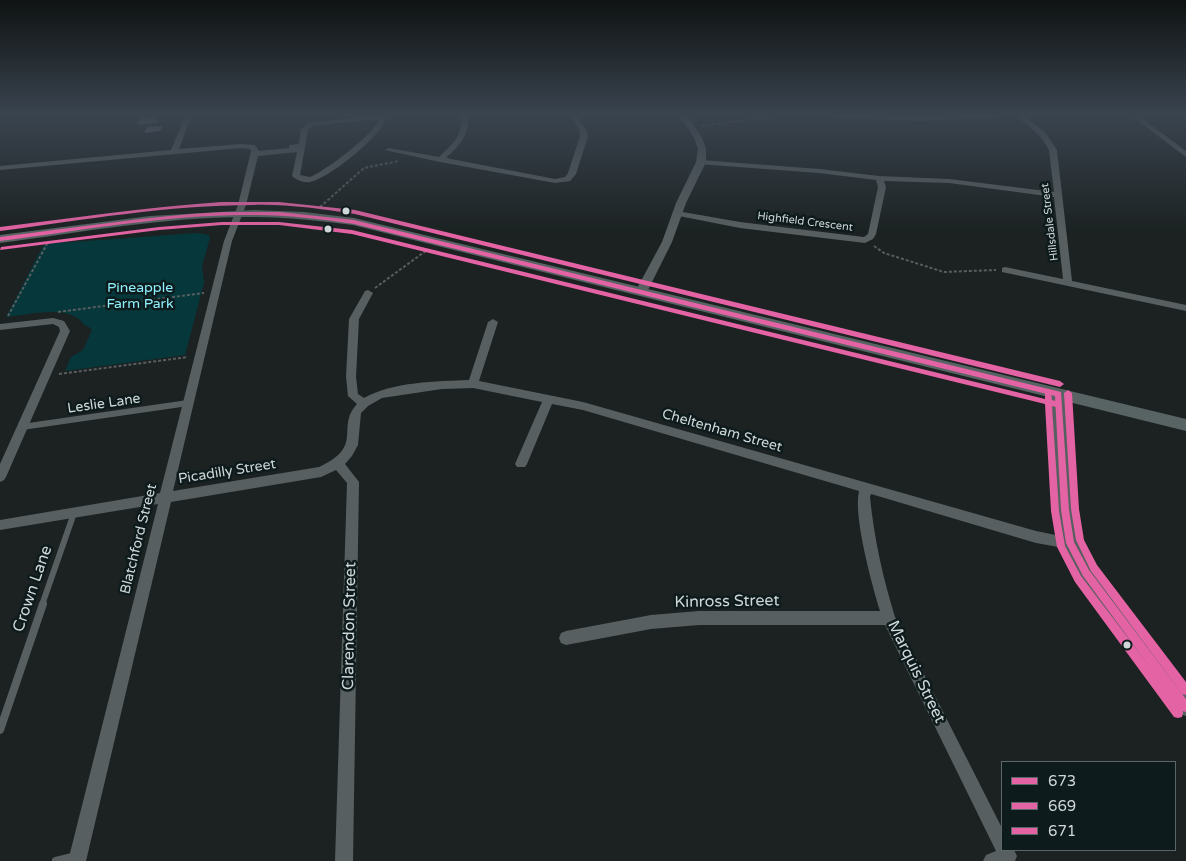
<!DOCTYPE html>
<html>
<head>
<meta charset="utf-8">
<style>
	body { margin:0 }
	#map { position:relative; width:1186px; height:861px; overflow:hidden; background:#1c2222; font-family:"Varela Round",sans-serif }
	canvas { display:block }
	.legend { position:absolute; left:1001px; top:761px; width:175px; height:90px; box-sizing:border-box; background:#0e1b1c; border:1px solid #5b6667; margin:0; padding:6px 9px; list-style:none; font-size:15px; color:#cfd7d8 }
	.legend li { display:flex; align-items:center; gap:10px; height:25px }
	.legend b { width:25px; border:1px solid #5b6667 }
</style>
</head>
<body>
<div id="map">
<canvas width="1186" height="861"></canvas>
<ul class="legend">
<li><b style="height:6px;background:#e463a4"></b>673</li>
<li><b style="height:6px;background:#e463a4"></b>669</li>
<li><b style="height:6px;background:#e463a4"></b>671</li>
</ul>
</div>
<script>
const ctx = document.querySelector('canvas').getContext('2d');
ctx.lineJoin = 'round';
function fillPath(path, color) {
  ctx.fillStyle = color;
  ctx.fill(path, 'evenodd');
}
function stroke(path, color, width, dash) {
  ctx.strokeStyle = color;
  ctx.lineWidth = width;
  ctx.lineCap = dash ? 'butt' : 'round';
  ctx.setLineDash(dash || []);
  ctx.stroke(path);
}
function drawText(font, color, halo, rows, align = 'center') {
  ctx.font = font + ' "Varela Round",sans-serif';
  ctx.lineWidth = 5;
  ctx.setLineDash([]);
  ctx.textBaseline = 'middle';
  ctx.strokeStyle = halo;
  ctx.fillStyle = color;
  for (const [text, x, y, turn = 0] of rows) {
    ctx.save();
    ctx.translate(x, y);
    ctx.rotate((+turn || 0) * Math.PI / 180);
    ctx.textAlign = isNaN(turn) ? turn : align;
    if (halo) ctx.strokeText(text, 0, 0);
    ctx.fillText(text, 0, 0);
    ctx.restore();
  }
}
const green = new Path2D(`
	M197,233L209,235L210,238L202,266L204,283L185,355L65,371L71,357L83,350L92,330L89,327L84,325C71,303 27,315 6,317L44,244Z`);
const building = new Path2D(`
	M156,117L155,119H159L157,123L137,125L140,118Z
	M163,126L160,131L144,133L147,127Z`);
const path = new Path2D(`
	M702,126L795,114
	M320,207L364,168L399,161
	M874,246L884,253L944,272L996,270
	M375,288L427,250
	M58,312L204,293
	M8,316L47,244
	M59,374L188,357`);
const serviceFar1 = new Path2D(`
	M22,427L188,403
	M42,605L74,513`);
const service = new Path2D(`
	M0,730L43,604
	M56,861L76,856`);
const minor = new Path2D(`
	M186,114H192L179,149L241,144L255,145L259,151L289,148V145L299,144L301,129L309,123L386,114H404L386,118C383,135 328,179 310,182C303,183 297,180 292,176L297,152L258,156L246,205L232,241L173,491L319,467C365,446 335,428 357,404L348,396L346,377L349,319L365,291L368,290L373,293L359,319L356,377L358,394L364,398C392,382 437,381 469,380L488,322L493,319L498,322L479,381L583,402L1036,531L1075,539L1076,543L1075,547L1070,549L1036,543L871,494L870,497C874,538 883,578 895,617L1002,828V850H1014L1017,856L1015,861H983L986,855L996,851L885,625H699L651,629L566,645L561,643L559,638L561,633L566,631L651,615L699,611H880C872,585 853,516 859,491L583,410L552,404L527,464L525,467H517L515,464L542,402L473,388L442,389L382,398L368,406L361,413L358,445L352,456L345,464L359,482L353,861H335L347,483L336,470L321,477L171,502L86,861H68L158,504L0,530V520L160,493L224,241L238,205L251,151L250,149L241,148L0,170V166L171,150ZM379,119C376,133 324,172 310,177L300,175L308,130L313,126Z
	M462,114H468C470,134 460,145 446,158L555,179L565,177L568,173L580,136L579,129L569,114H575L586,129L588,136L576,174L570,181L555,183L440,162L385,150L389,148L439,157C455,142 462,136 462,114Z
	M805,114L921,117L1021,114L1045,132L1057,150L1072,281L1186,305V311L1002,272V268L1005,267L1063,279L1054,197L949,183L884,181L886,187L876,234L873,239L865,243L740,228L674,215L673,213L677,211L740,222L864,237L868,234L878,187L876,180L819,173L698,164L697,162L701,160L819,169L879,176L949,179L1054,192L1049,150C1042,135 1029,126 1015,116L921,121L808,116Z
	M1129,114H1136L1186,151V157Z
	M53,318L64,321L70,331L6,477L4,480L0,482V464L60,331L59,327L53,324L0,330V324Z`);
const tertiary = new Path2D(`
	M679,114H687L702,138L706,149V162L686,203L672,242L647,292L641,296L635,292L662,242L676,203L696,162L698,149L694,138Z
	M1058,389L1063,391L1065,394L1073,510L1078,542L1092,568L1186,692V716L1179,714L1080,578L1062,543L1057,510L1051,394L1053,391Z`);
const secondary = new Path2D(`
	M254,210L304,212L354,218L1186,419V431L353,225C320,221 288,217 254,217C169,216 84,232 0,243V235L150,216Z`);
const bus1 = new Path2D(`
	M223,212H280L354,220L1061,392L1069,510L1074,542L1089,570L1186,699V712L1182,711L1083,576L1066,543L1061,510L1055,396L354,224C321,219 288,215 255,215C169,214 85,230 0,241V237C74,228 148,216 223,212Z`);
const bus2 = new Path2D(`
	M222,222H279L352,230L1045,399V393H1051L1052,400L1059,402L1060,404L1056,407L1052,406L1059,511L1065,546L1081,576L1182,709L1183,713L1182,717L1178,718L1174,717L1075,582L1057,547L1051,511L1045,404L352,234L279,225H222L159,230L0,250L1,247L159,227Z`);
const bus3 = new Path2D(`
	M221,202H279L355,210L1060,381L1064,384L1060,387L355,214C321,209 287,204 253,205C168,205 84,220 0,231V227C74,218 147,207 221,202Z
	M1068,390L1072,393L1079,509L1084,540L1097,565L1186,682V695L1182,694L1091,571L1076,540L1071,509L1064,393Z`);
const markers = [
	[346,211,4.5,"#cfd7d8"],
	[328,229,4.5,"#cfd7d8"],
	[1127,645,4.5,"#cfd7d8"]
];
const farStreetnames = [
	["Highfield Crescent",805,222,7],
	["Hillsdale Street",1050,222,-97]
];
const parkNames = [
	["Pineapple",140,288],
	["Farm Park",140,304]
];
const streetNames = [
	["Leslie Lane",104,404,-8],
	["Cheltenham Street",722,431,16],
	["Picadilly Street",227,472,-9],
	["Blatchford Street",139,539,-76]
];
const nearStreetnames = [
	["Crown Lane",33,589,-71],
	["Kinross Street",727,602,-1],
	["Clarendon Street",350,626,-89],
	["Marquis Street",916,672,64]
];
fillPath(green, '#05373b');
fillPath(building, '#717677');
stroke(path, '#585e5f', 2, [3, 2]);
stroke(serviceFar1, '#585f60', 6);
stroke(service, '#585f60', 8);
fillPath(minor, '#585f60');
fillPath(tertiary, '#585f60');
fillPath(secondary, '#586363');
fillPath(bus1, '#e463a4');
fillPath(bus2, '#e463a4');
fillPath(bus3, '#e463a4');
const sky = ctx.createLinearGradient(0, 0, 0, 234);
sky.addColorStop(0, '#0f1313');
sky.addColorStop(0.49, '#3a444f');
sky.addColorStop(1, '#3a444f00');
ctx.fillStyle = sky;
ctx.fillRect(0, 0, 1186, 234);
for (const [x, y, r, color] of markers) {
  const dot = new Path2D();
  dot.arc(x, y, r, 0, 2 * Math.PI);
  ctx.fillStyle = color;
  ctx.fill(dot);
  stroke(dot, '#0e1b1c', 2);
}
drawText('11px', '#cfd7d8', '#0e1b1c', farStreetnames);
drawText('14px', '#8ef1fd', '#0e1b1c', parkNames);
drawText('14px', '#cfd7d8', '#0e1b1c', streetNames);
drawText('16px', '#cfd7d8', '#0e1b1c', nearStreetnames);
</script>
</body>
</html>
